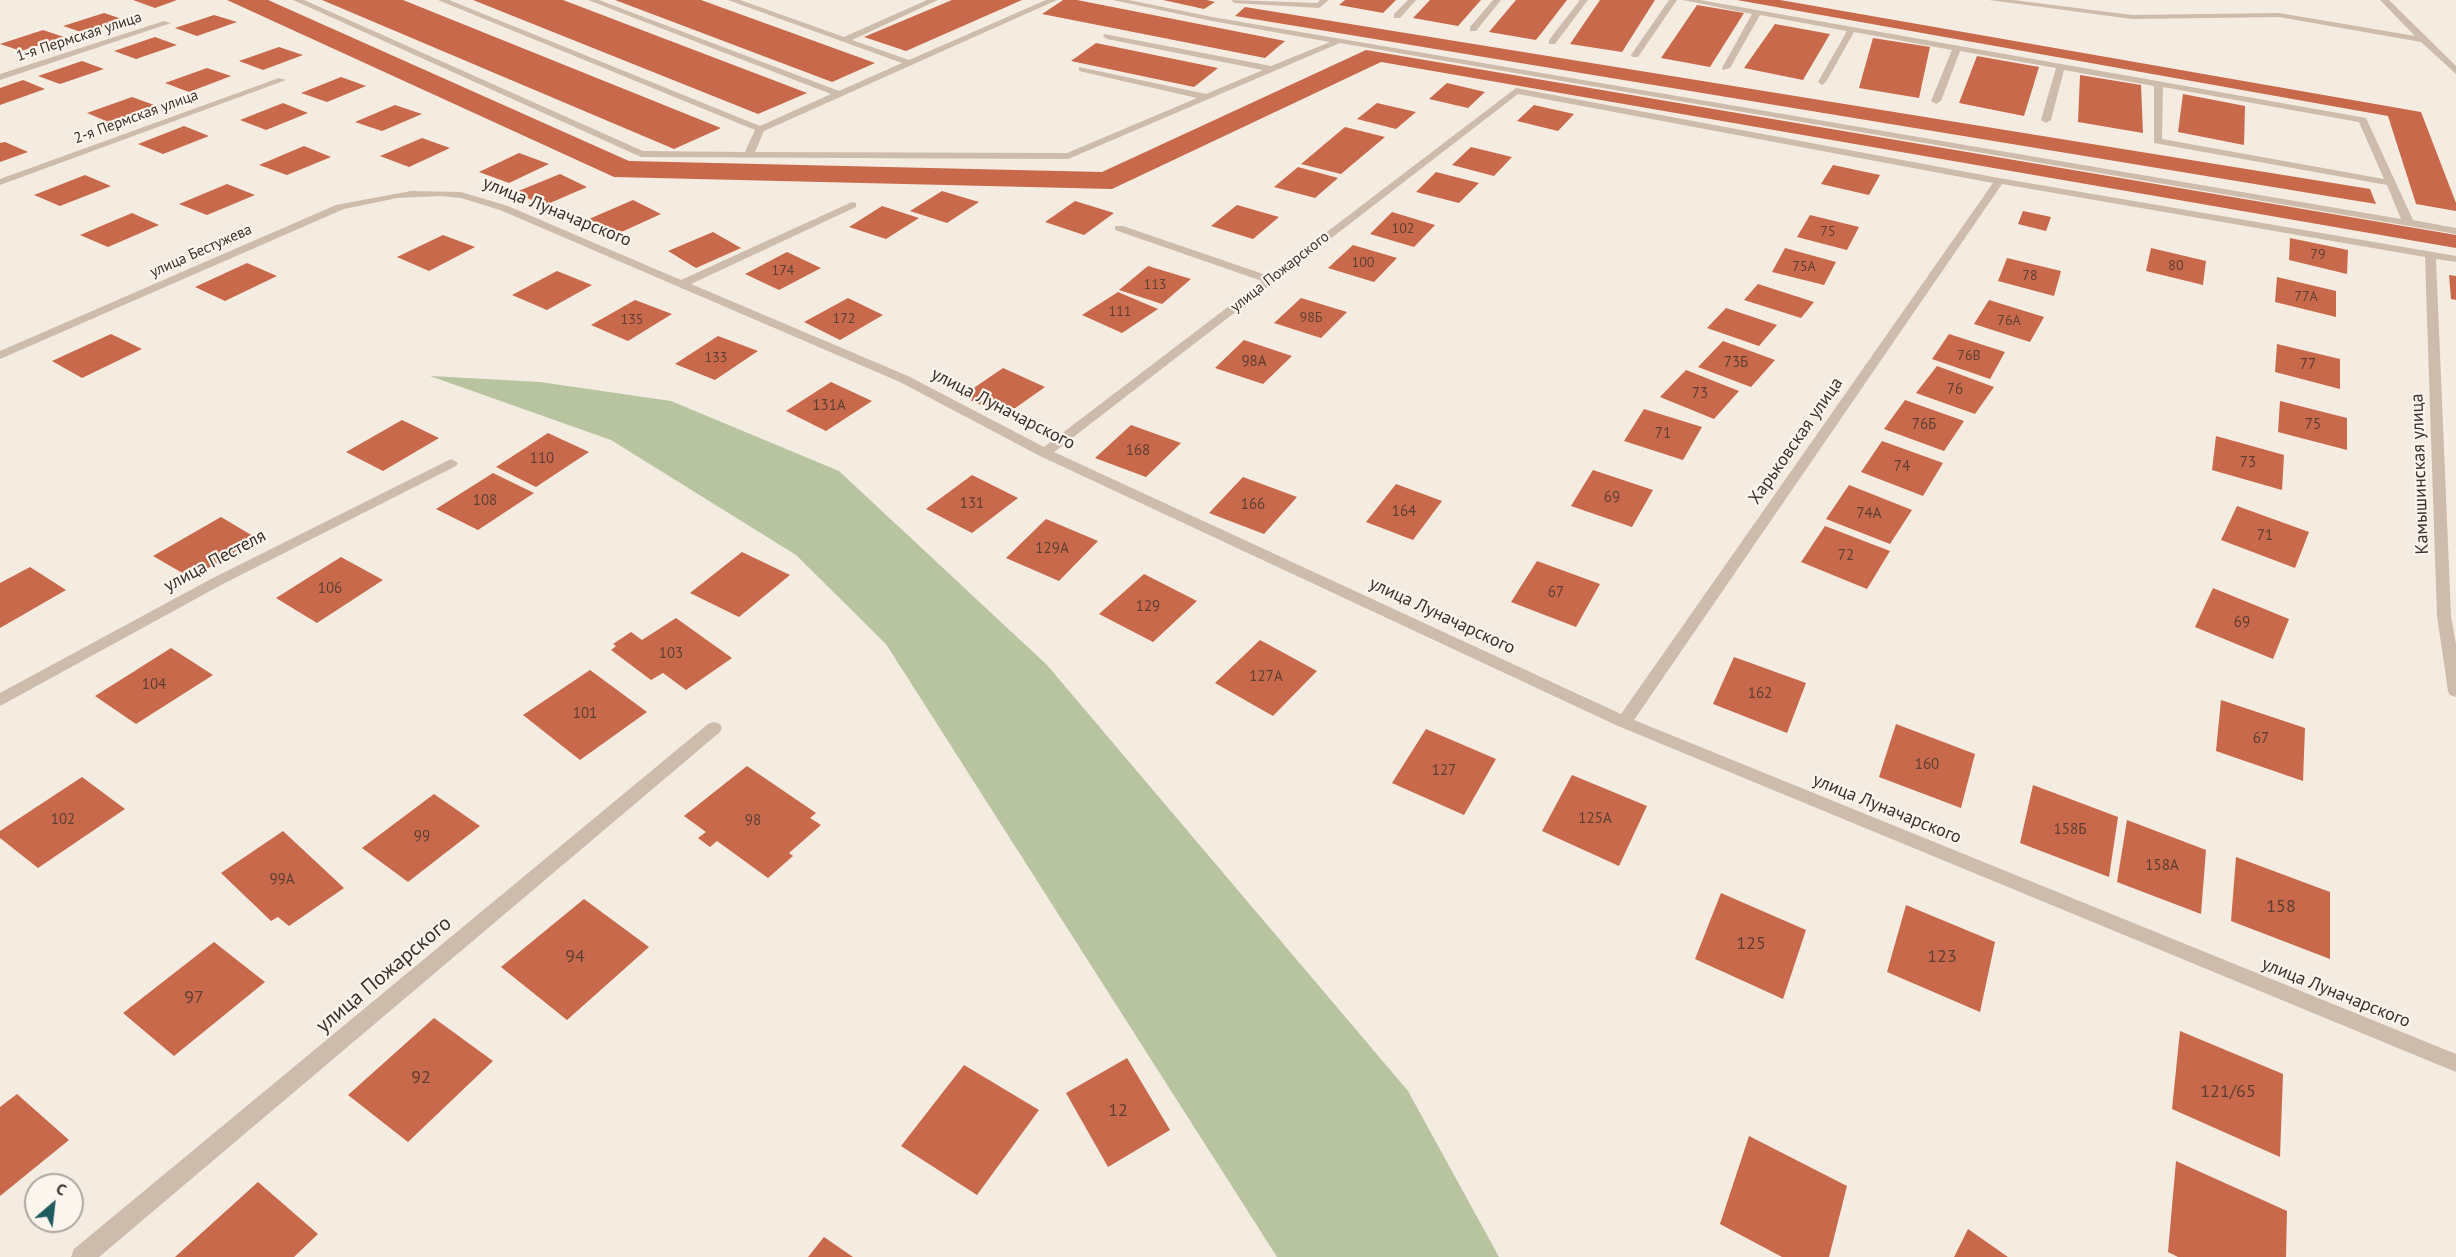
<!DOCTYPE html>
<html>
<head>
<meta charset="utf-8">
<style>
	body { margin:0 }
	#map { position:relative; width:2456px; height:1257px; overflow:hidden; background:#f4ebe1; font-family:"PT Sans",sans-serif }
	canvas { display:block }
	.north { position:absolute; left:24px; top:1173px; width:60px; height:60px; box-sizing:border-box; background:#fbf5ee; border:2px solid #aea6a0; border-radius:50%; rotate:28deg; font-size:16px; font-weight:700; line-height:24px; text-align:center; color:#3b302b }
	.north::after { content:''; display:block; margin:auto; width:21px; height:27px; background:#1f5a5e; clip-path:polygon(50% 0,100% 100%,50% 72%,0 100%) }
</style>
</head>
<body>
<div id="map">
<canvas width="2456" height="1257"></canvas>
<div class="north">С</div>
</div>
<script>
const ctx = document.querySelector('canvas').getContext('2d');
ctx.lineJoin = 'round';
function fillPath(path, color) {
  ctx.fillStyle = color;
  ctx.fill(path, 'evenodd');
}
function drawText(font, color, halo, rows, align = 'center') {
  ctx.font = font + ' "PT Sans",sans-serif';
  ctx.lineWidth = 4.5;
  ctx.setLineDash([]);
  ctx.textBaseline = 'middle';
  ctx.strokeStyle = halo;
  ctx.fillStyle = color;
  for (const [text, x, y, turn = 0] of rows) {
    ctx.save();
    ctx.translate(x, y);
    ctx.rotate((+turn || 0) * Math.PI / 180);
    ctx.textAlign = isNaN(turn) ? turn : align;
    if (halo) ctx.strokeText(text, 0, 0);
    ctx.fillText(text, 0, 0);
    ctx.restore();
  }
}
const green = new Path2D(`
	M430,376L540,382L671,401L839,471L1047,665L1408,1091L1499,1257H1277L886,644L796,555L611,440Z`);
const building = new Path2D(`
	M133,0H177L155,8Z
	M227,0H268L629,161L1102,172L1366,50L2456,235V248L1381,62L1112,189L614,177Z
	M322,0H403L721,128L674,149Z
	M473,0H563L807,93L758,114Z
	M615,0H701L875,63L832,82Z
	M952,0H1022L906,51L864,37Z
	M1063,0H1077L1285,41L1265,58L1042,14Z
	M1163,0H1207L1215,2L1204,9Z
	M1345,0H1396L1383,13L1339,5Z
	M1430,0H1481L1458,26L1413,18Z
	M1516,0H1567L1536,40L1489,32Z
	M1600,0H1655L1622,52L1570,44Z
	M1737,0H1780L2421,112L2456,203V211L2416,204L2388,116Z
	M1697,5L1744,13L1710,67L1661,58Z
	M1245,7L2370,189L2376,204L1235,16Z
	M104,13L125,20L84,33L63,26Z
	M214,15L237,22L197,36L175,28Z
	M1775,24L1830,34L1803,80L1744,68Z
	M43,30L64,37L21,51L0,44Z
	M155,37L177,45L136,59L114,51Z
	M1873,38L1930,47L1919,98L1859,88Z
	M1096,43L1218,68L1194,87L1071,61Z
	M279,47L303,55L263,70L239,61Z
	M1977,56L2039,67L2024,116L1959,103Z
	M82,61L104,69L60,84L38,76Z
	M207,68L231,76L189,92L165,83Z
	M2080,75L2141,85L2143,133L2078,122Z
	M341,77L366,86L327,102L301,93Z
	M23,80L45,89L0,105V88Z
	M1447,83L1485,92L1468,108L1429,99Z
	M2183,94L2245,106L2244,145L2178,132Z
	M132,97L157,106L111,123L87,113Z
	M283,103L308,113L266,130L240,120Z
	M1377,103L1416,112L1396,129L1357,119Z
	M395,105L422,114L382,131L355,122Z
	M1534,105L1574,114L1558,131L1517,121Z
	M184,126L209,136L163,154L138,144Z
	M1345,127L1385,137L1341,174L1301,164Z
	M422,138L450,148L409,167L380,156Z
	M5,142L28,152L0,162V143Z
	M304,146L331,157L287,175L259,165Z
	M1471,147L1512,157L1494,176L1452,165Z
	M519,153L549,164L509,183L479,172Z
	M1833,165L1880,175L1869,195L1821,184Z
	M1298,167L1338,178L1315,198L1274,187Z
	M1436,172L1479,183L1459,203L1416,192Z
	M560,174L587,187L543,206L516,192Z
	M85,175L111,186L60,206L34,195Z
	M227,184L255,195L207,215L179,204Z
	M942,191L979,202L947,223L910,211Z
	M633,200L661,214L617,234L589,219Z
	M1075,201L1114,213L1084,235L1045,222Z
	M1237,205L1279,217L1253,239L1211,226Z
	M882,206L919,218L886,239L849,227Z
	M2023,211L2051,217L2046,231L2018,224Z
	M1392,212L1435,225L1414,247L1370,234Z
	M132,213L159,225L108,247L80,235Z
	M1810,215L1859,227L1847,250L1797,237Z
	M713,232L741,248L696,268L668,251Z
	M443,235L475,247L429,271L397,257Z
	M2290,238L2348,250L2347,274L2289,260Z
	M1353,245L1397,258L1374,282L1328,268Z
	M1785,248L1836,262L1824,285L1772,272Z
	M2151,248L2206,261L2203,285L2146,271Z
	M787,252L821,268L779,290L745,274Z
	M2007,258L2061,271L2054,296L1998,281Z
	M247,263L277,276L225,301L195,287Z
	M1148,266L1191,279L1162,304L1119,290Z
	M557,271L592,285L547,310L512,295Z
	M2449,275L2456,276V300L2451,299Z
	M2277,277L2336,291V317L2275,302Z
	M1758,284L1814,302L1801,318L1744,300Z
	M1118,292L1158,309L1122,333L1082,315Z
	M848,298L883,315L840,340L804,322Z
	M1301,298L1347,312L1321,338L1274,323Z
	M635,300L672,314L628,341L591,325Z
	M1989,300L2044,317L2030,342L1974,324Z
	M1726,308L1777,325L1759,346L1707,328Z
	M111,334L142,349L82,378L52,361Z
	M1949,334L2005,352L1990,379L1932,359Z
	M718,336L758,351L715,380L675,364Z
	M1244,340L1292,356L1263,384L1215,368Z
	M1723,341L1775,360L1751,387L1698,367Z
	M2277,344L2340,359V389L2275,372Z
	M1937,366L1994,387L1975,414L1916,393Z
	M1003,368L1045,387L1004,416L962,396Z
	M1686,370L1739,391L1714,419L1660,397Z
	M831,382L872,401L826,431L786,411Z
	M1905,400L1964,421L1944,451L1884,429Z
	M2280,401L2347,418V450L2278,432Z
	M1644,409L1702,427L1683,460L1624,441Z
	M402,420L439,438L383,471L346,452Z
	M1131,425L1181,443L1146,477L1095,458Z
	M548,433L589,452L536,487L496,467Z
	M2216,436L2284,455L2282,490L2212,470Z
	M1882,441L1943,463L1923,496L1861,472Z
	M1593,470L1653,490L1632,527L1571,506Z
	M493,473L534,493L478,530L436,509Z
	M972,475L1018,498L972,533L926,509Z
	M1243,477L1297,497L1264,534L1209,513Z
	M1396,484L1442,501L1413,540L1366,522Z
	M1849,485L1912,510L1890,544L1826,519Z
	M2237,506L2309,532L2295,568L2221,540Z
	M221,517L258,539L191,578L153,556Z
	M1046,519L1098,541L1059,581L1006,558Z
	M1825,526L1890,551L1867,589L1801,562Z
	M742,552L790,575L739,617L690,593Z
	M341,557L383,580L317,623L276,598Z
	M1537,561L1600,584L1576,627L1511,602Z
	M30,567L66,590L0,628V583Z
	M1144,574L1197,601L1153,642L1099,614Z
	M2213,588L2289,619L2273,659L2195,627Z
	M676,618L732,658L686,690L663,673L651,680L611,650L616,646L613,644L631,632L642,640Z
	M1260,640L1317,671L1273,716L1215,683Z
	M171,648L213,675L136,724L95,696Z
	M1734,657L1806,683L1787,733L1713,704Z
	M590,670L647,712L580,760L523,715Z
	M2221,700L2305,728L2303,781L2216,751Z
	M1896,724L1975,754L1961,808L1879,777Z
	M1426,729L1496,759L1464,815L1392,783Z
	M747,766L816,813L810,818L821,825L789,853L793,856L768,878L717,841L710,847L698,838L706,832L684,816Z
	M1572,775L1647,806L1619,866L1542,831Z
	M82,777L125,809L38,868L0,838V831Z
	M2033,785L2118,817L2109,877L2020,843Z
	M434,794L480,826L408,882L362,848Z
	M2127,820L2206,850L2201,914L2117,882Z
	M283,831L344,888L289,926L278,917L271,921L221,873Z
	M2236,857L2330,892V959L2231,921Z
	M1721,893L1806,930L1783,999L1695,959Z
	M584,899L649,947L567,1020L501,967Z
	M1906,905L1995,942L1980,1012L1887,972Z
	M214,942L265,982L174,1056L123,1013Z
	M434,1018L493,1061L408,1142L348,1095Z
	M2180,1031L2283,1074L2280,1157L2172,1109Z
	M1127,1058L1170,1130L1108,1167L1066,1093Z
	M964,1065L1039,1110L977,1195L901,1146Z
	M17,1094L69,1140L0,1196V1107Z
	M1749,1136L1847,1186L1829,1257H1782L1720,1224Z
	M2176,1161L2287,1211L2286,1257H2178L2168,1252Z
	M258,1182L318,1234L294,1257H175Z
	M1968,1229L2008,1257H1954Z
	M824,1237L853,1257H808Z`);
const minor = new Path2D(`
	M293,0H304L643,151L745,152L755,130L438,0H449L760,126L831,94L588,0H599L839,91L902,63L728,0H740L844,37L927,0H938L852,40L909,60L1046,0H1057L764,131L755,152L1067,153L1197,98L1079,71V67L1206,94L1263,70L1107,39L1103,36L1104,34L1271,66L1330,42L1212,21L1113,0H1129L1212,17L2401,219L2387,185L2154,143V86L2064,70L2051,120L2046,123L2041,120L2056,68L1960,51L1941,101L1936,104L1931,101L1952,50L1854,32L1826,82L1822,85L1818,82L1847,31L1760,15L1730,68L1723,70L1722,68L1752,14L1683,0H1700L2366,118L2413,220L2456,228V234L1340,43L1068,159L641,157ZM2163,87L2359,122L2384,179L2162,139Z
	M1231,0L1317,3L1320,0H1329L1319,8L1234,3Z
	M1408,0H1416L1400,18H1394V14Z
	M1493,0H1501L1476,31H1470V27Z
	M1580,0H1588L1555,44H1549V40Z
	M1669,0H1677L1638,57H1632L1631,55Z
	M1989,0H2013L2132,15L2279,13L2415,36L2380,0H2389L2456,66V74L2421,42L2279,17L2132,19Z
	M164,21L171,23L0,80V74Z
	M279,78L286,80L0,185V179Z
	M1516,88L1999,178L2456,256V262L2436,259L2451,616L2456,644V697L2450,695L2448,691L2437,616L2425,257L2002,184L1634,720L2456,1054V1072L1618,726L1040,456L900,382L500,210L461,198L440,196L397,198L344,209L0,359V351L336,205L411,191L461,192L508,206L681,280L852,202L856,203V207L691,284L908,376L1044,447L1262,281L1115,230V226H1123L1269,276ZM1518,94L1993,183L1621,714L1054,452Z
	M451,459L458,463L456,466L221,585L0,706V693L211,579Z
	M714,722L720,724L722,728L720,732L99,1257H71L74,1249L708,724Z`);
const farNumbernames = [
	["102",1403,229],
	["75",1828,232],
	["79",2318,255],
	["100",1363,263],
	["80",2176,266],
	["75А",1804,267],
	["174",783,271],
	["78",2030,276],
	["113",1155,285],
	["77А",2306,297],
	["111",1120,312],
	["98Б",1311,318],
	["172",844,319],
	["135",632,320],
	["76А",2009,321],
	["76В",1969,356],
	["133",716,358]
];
const farStreetnames = [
	["1-я Пермская улица",79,37,-18],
	["2-я Пермская улица",136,117,-20],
	["улица Бестужева",201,251,-24],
	["улица Пожарского",1280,272,-38]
];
const numberNames = [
	["98А",1254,362],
	["73Б",1736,363],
	["77",2308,365],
	["76",1955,390],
	["73",1700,394],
	["131А",829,406],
	["76Б",1924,425],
	["75",2313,425],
	["71",1663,434],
	["168",1138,451],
	["110",542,459],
	["73",2248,463],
	["74",1902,467],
	["69",1612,498],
	["108",485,501],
	["131",972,504],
	["166",1253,505],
	["164",1404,512],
	["74А",1869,514],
	["71",2265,536],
	["129А",1052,549],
	["72",1846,556],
	["106",330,589],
	["67",1556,593],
	["129",1148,607],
	["69",2242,623],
	["103",671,654],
	["127А",1266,677],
	["104",154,685],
	["162",1760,694],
	["101",585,714],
	["67",2261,739],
	["160",1927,765],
	["127",1444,771],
	["125А",1595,819],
	["102",63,820],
	["98",753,821],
	["158Б",2070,830],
	["99",422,837],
	["158А",2162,866],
	["99А",282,880]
];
const streetNames = [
	["улица Луначарского",557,212,22],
	["улица Луначарского",1003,409,27],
	["Харьковская улица",1796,441,-55],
	["Камышинская улица",2420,474,-92],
	["улица Пестеля",215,561,-28],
	["улица Луначарского",1442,616,25],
	["улица Луначарского",1887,809,22],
	["улица Луначарского",2336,993,22]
];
const nearNumbernames = [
	["158",2281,907],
	["125",1751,944],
	["94",575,957],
	["123",1942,957],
	["97",194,998],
	["92",421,1078],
	["121/65",2228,1092],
	["12",1118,1111]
];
const nearStreetnames = [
	["улица Пожарского",384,975,-40]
];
fillPath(green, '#b8c4a0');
fillPath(building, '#c8694b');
fillPath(minor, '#cdbbac');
drawText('14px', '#5e3e33', null, farNumbernames);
drawText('15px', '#3b302b', '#fbf5ee', farStreetnames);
drawText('15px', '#5e3e33', null, numberNames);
drawText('18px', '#3b302b', '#fbf5ee', streetNames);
drawText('18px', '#5e3e33', null, nearNumbernames);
drawText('21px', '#3b302b', '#fbf5ee', nearStreetnames);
</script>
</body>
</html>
